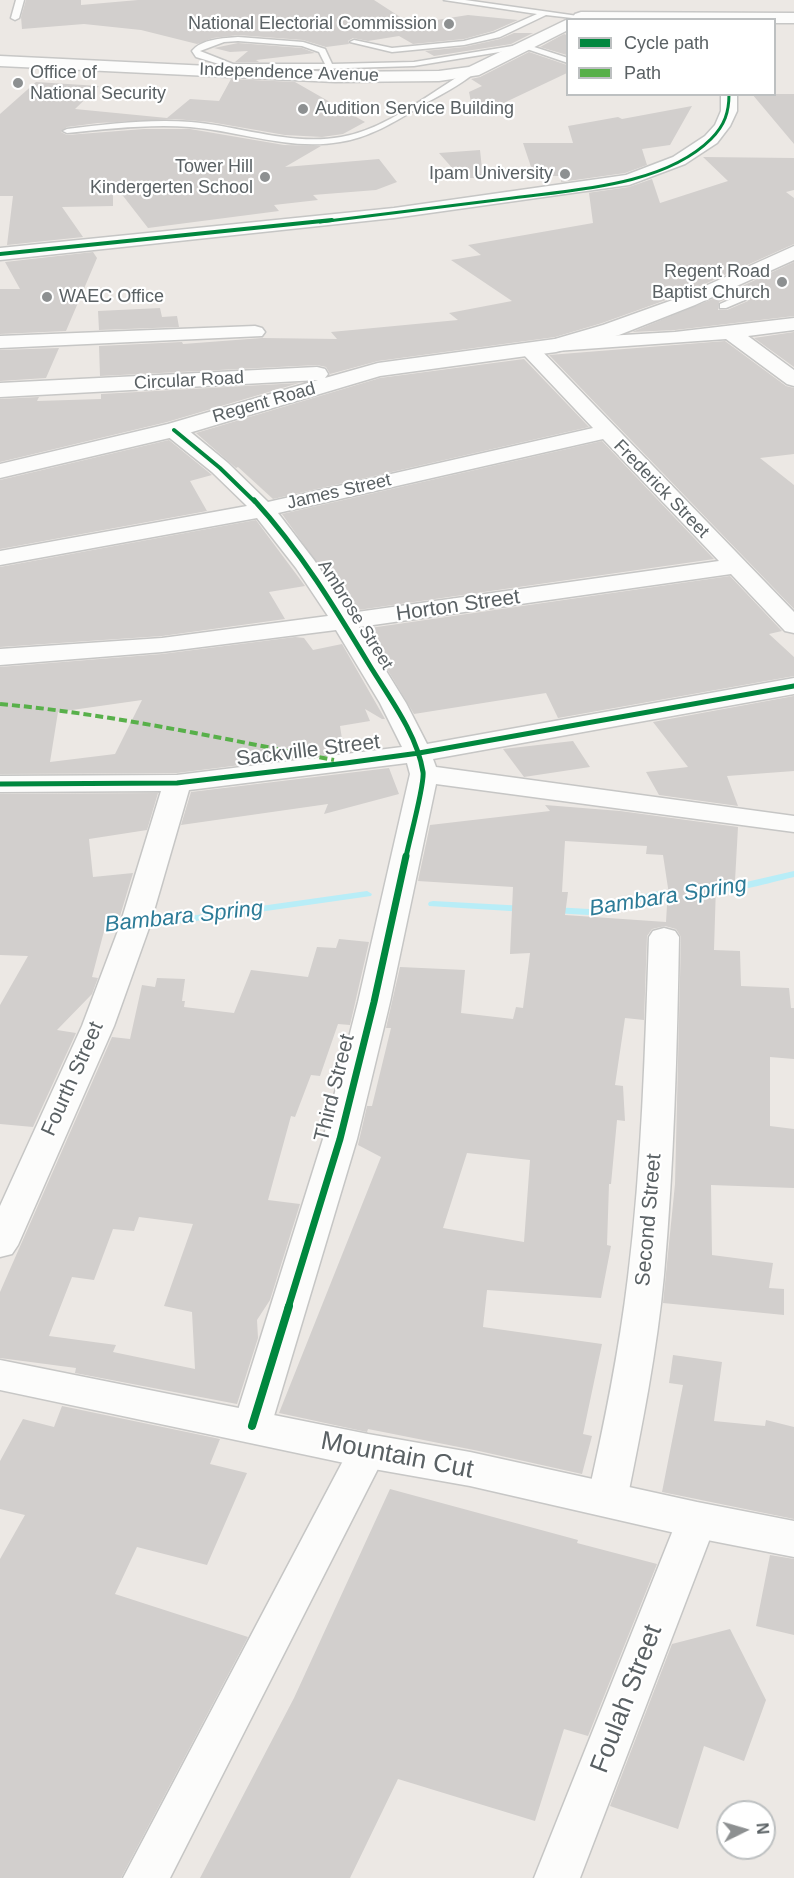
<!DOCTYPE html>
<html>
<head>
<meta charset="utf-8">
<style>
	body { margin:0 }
	#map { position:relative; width:794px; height:1878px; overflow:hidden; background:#ece8e4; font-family:Arial,sans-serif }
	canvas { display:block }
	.legend { position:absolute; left:566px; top:18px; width:210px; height:78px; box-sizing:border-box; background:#fff; border:2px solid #bdc0c1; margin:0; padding:8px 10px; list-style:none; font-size:18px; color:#5a6164 }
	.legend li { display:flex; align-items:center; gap:12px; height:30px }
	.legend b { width:30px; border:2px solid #bdc0c1 }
	.north { position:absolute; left:716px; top:1800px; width:60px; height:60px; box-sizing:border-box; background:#fff; border:2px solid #bdc0c1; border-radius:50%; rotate:85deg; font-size:16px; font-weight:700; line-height:24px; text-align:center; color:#5a6164 }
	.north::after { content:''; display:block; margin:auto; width:21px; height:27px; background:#8d9091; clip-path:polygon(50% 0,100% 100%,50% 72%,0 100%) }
</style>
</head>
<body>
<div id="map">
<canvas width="794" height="1878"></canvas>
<ul class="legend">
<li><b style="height:8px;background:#00873e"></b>Cycle path</li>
<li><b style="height:8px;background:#58b04a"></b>Path</li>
</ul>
<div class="north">N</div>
</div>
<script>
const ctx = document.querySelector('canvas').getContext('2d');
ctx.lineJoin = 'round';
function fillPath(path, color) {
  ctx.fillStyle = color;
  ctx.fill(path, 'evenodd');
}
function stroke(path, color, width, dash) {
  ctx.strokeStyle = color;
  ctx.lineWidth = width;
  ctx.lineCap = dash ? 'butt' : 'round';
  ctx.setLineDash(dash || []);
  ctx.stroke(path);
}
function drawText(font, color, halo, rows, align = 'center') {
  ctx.font = font + ' Arial,sans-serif';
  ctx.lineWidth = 4.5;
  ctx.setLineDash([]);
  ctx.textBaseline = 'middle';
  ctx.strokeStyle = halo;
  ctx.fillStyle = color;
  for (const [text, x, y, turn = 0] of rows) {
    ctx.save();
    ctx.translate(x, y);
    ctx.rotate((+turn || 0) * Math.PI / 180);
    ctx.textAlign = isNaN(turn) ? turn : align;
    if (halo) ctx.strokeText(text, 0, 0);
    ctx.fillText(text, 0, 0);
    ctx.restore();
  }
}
const stream = new Path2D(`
	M794,871V877C776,881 712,900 699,890L704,887L733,885Z
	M682,889L687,892L686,894L653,898L589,915L553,913L548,910L553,907L589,909L653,892Z
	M367,891L372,894L371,896L140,929L93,930L88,927L93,924L140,923Z
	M433,901L526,906L531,909L526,912L429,906L428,904L429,902Z`);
const building = new Path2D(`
	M26,0H81V5L138,0H374L411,24L468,15L518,20L493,31L464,39L413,44L399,36L368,41L353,38L348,41L349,44L326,47L303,40L238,35L213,38L197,44L141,30L84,24L22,29L21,17Z
	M514,33H533L511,44L434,56L425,51L464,47L500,39Z
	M564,34L567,35V55L540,47Z
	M238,43L302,48L315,53L256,60L259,62H235L248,51L230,52L214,48Z
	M529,52L567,65V73L474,117L469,92L482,86L471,79L480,77Z
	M231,79L295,82L365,122L343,134L322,137L285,135L210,122L175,119L98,123L67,127L61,132L67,135L144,129H190L284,145L321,146L285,167L379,159L397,182L376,190L313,195L318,200L274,205L279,211L148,228L113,183V206L62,207L83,237L7,245L13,196H0V114L36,82L99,86L75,109L167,118L190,99L219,101Z
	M752,94H794V144Z
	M692,106L670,145L642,149L647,165L625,173L561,182L562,176H534L523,143H573L568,126L618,117L622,119Z
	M480,150L483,178H461L439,153Z
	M703,157L794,158V190L786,192L794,198V244L680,295L602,323L555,337L378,361L330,374L326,367L317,365L100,376L99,346L182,342L183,344L262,338L337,339L331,332L458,320L449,313L512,301L451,260L481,255L468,245L593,223L589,193H587L629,187L652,179L660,203L728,181Z
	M93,252L97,258L66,331L0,334V289H20L5,262Z
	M794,262V316L675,330L632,332L727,293L733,296L719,302L718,310H727L748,301V293L740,287Z
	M160,308L162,317L177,316L179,327L99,330L98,311Z
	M794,332V367L754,338Z
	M725,341L786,386L794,388V454L760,458L794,485V609L549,355Z
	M59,348L46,378L0,381V350Z
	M524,359L589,427L273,499L238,467L236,468L196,433L380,378Z
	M299,383L167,422L0,462V399L39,397L37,401L101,399V394Z
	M169,440L212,475L190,481L207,511L0,549V480Z
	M602,441L714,559L351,611L282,514Z
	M256,520L305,586L269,592L285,619L162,636L0,647V567Z
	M730,576L782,631L769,634L794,657V676L558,718L546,693L414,714L363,629Z
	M295,637L304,638L313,650L342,644L385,719H382L365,709L370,721L340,726L344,752L177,773L0,774V667L162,654ZM142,700L115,754L50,762L58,712Z
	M794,696V771L727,776L738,806L659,795L646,772L688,767L653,722Z
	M573,741L590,767L524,777L503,749Z
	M389,768L399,794L324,814L328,804L181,825L191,792Z
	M158,793L147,830L89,839L93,877L133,873L120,916H108L92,977L98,978L92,994L57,1030L76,1033L33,1127L0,1124V1005L28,956L0,955V794Z
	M545,805L620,811L738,827L735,881L716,885L714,950L740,951L741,986L789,988L791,1008H794V1059L770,1057V1126L794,1129V1188L711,1185L712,1255L773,1263L769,1288L784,1289V1315L663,1303L675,1184L681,937L676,929L665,926L652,929L647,936L644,1020L625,1018L615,1085L623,1086L625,1121L617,1120L611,1184H609L607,1245L611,1246L601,1298L487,1290L483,1327L602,1344L583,1434L592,1436L582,1474L479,1451L368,1429L367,1432L279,1413L381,1157L358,1145L367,1106H372L391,1028H386L400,967L465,970L461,1013L513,1019L516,1007L523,1008L530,953L510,954L513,887L418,881L430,825L550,811ZM565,841L647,846L646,854L663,855L668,888L666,922L565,915L568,892H562ZM467,1153L530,1160L524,1242L443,1228Z
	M339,939L369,942L350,1025L338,1024L320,1076L311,1075L295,1117L291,1116L268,1200L300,1204L270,1300L257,1320L258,1338L237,1404L75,1373L76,1368L0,1358V1292L112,1037L130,1039L142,985L155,987L157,978L185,979L182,1001H185L184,1007L234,1013L251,970L308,977L317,947L336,948ZM139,1217L193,1224L164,1306L192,1312L195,1369L113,1352L116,1345L49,1336L72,1277L94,1280L113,1229L134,1231Z
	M673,1355L722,1362L714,1421L765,1426L766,1420L794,1427V1519L662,1492L683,1385L669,1383Z
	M62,1406L220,1439L210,1464L247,1473L207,1565L137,1547L115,1594L248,1637L121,1878H0V1559L25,1515L0,1509V1461L23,1419L54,1427Z
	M390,1489L578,1540L577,1543L657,1564L588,1736L564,1729L535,1821L398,1779L350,1878H200L294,1698Z
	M770,1555L794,1559V1635L756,1626Z
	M730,1629L766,1700L744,1761L704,1746L678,1829L610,1806L672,1644Z`);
const lane = new Path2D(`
	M16,0H24L19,18L15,20L11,18Z
	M444,0H465L585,17L581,19L546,15L500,37L464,45L392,52L350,42L354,40L392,48L464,41L494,33L537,14Z
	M238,37L303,42L325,49L332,64L414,62L525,44L568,58V63L524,48L414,66L283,70L232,68L196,57L192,51C201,39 224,38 238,37ZM238,41L302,46L319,52L325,64H233L200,51L224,42Z
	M470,69L477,71C461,85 438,96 419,107C395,122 368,138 340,142C290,151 240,131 190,127C149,124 108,129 67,133L63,131L67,129C108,124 149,119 191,122C240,126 291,146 341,137C385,130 432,92 470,69Z
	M721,283H727L746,293L747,299L726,308H720V304L738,296L721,287Z`);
const street = new Path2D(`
	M721,94H737V111L730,126L717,143L685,164L629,185L394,218L0,260V248L394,208L626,175L673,157L705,136L715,125L721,111Z
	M794,318V330L748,336L794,370V386L787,384L726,339L556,351L549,349L546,345L549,341L556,339L675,332Z
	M255,326L262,328L265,332L262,336L0,348V336Z
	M530,344L537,346L794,612V633L785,631L731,574L359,627L406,703L427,744L794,678V694L433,759L436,767L794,816V832L436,784L390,1002L357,1139L271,1426L266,1436L252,1441L238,1436L233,1426L323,1139L358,1002L410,774L407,763L189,790L149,928L114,1026L18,1245L12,1254L0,1257V1206L82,1026L119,928L161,791L0,792V776L177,775L402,747L380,703L336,630L162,652L0,665V649L162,638L328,616L296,568L257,518L0,565V551L247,506L212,472L166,435L163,430L166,425L174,424L182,425L228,463L268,502L593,428L523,354L520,350L523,346ZM603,439L719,561L350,613L314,560L278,513Z
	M664,928L675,931L679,937C677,1050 674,1162 664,1275C657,1351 642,1426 627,1500L621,1511L607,1516L593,1511L587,1500C604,1426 619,1352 628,1277C642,1164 645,1050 649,937L653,931Z
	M368,1436L382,1440L387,1451L170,1878H123L354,1440Z
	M697,1504L711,1509L717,1520L580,1878H534L677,1520L683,1509Z`);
const secondary = new Path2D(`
	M581,12L794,13V23H774V20H575L573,17L575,14Z
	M568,19V30L479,75L439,81L335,82L0,66V56L335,72L439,71L469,67Z
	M794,246V260L695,305L619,335L556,352L380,376L182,435L0,478V464L168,424L318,380L0,397V383L317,367L325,369L328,374L325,378L378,363L555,339L603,325L681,297Z
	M0,1360L368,1434L470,1452L697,1502L794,1521V1557L697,1538L470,1486L368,1468L0,1390Z`);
const quiet = new Path2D(`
	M0,704C112,714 223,739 334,760`);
const cyclewayFar4 = new Path2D(`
	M320,222C381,214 443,207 505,199C569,190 663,187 711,139C725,125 729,112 729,94`);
const cyclewayFar3 = new Path2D(`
	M0,254L332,220
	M174,430L220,468L255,502`);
const cyclewayFar2 = new Path2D(`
	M254,500C300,550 335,608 370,666C389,697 417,734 423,772C425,784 409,841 406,857
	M0,784L177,783L346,763L419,753L794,686`);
const cyclewayFar1 = new Path2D(`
	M288,1308L340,1139L374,1002L406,856`);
const cycleway = new Path2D(`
	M252,1426L289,1306`);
const markers = [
	[449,24,6,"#8d9091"],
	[18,83,6,"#8d9091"],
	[303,109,6,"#8d9091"],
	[565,174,6,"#8d9091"],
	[265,177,6,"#8d9091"],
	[782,282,6,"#8d9091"],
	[47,297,6,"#8d9091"]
];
const farPoinames = [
	["National Electorial Commission",437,24],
	["Office of",30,73,"left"],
	["National Security",30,94,"left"],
	["Audition Service Building",315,109,"left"],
	["Tower Hill",253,167],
	["Kindergerten School",253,188],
	["Ipam University",553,174],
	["Regent Road",770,272],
	["Baptist Church",770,293],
	["WAEC Office",59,297,"left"]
];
const farStreetnames = [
	["Independence Avenue",289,73,2],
	["Circular Road",189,381,-3],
	["Regent Road",264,403,-16],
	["Frederick Street",661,489,46],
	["James Street",339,492,-13],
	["Ambrose Street",355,615,58]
];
const streetNames = [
	["Horton Street",458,606,-8],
	["Sackville Street",308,751,-7],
	["Fourth Street",73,1079,-66],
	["Third Street",335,1088,-76],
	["Second Street",649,1220,-85]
];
const waterNames = [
	["Bambara Spring",668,897,-9],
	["Bambara Spring",184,917,-6]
];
const nearStreetnames = [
	["Mountain Cut",397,1456,11],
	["Foulah Street",627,1699,-69]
];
fillPath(stream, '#b8edf7');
fillPath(building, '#d2cfcd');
stroke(lane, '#c6c6c5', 3);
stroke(street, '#c6c6c5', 3);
stroke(secondary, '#c7c7c6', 3);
fillPath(lane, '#fcfcfb');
fillPath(street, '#fcfcfb');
fillPath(secondary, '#fcfcfb');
stroke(quiet, '#58b04a', 4, [8, 4]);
stroke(cyclewayFar4, '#00873e', 3);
stroke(cyclewayFar3, '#00873e', 4);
stroke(cyclewayFar2, '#00873e', 5);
stroke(cyclewayFar1, '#00873e', 7);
stroke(cycleway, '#00873e', 8);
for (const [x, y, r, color] of markers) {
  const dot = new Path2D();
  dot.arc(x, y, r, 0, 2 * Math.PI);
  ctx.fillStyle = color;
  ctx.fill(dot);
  stroke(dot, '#fff', 2);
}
drawText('18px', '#5a6164', '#fff', farPoinames, 'right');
drawText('18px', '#5a6164', '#fff', farStreetnames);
drawText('21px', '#5a6164', '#fff', streetNames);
drawText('italic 22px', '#2c7b97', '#fff', waterNames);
drawText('26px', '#5a6164', '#fff', nearStreetnames);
</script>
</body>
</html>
